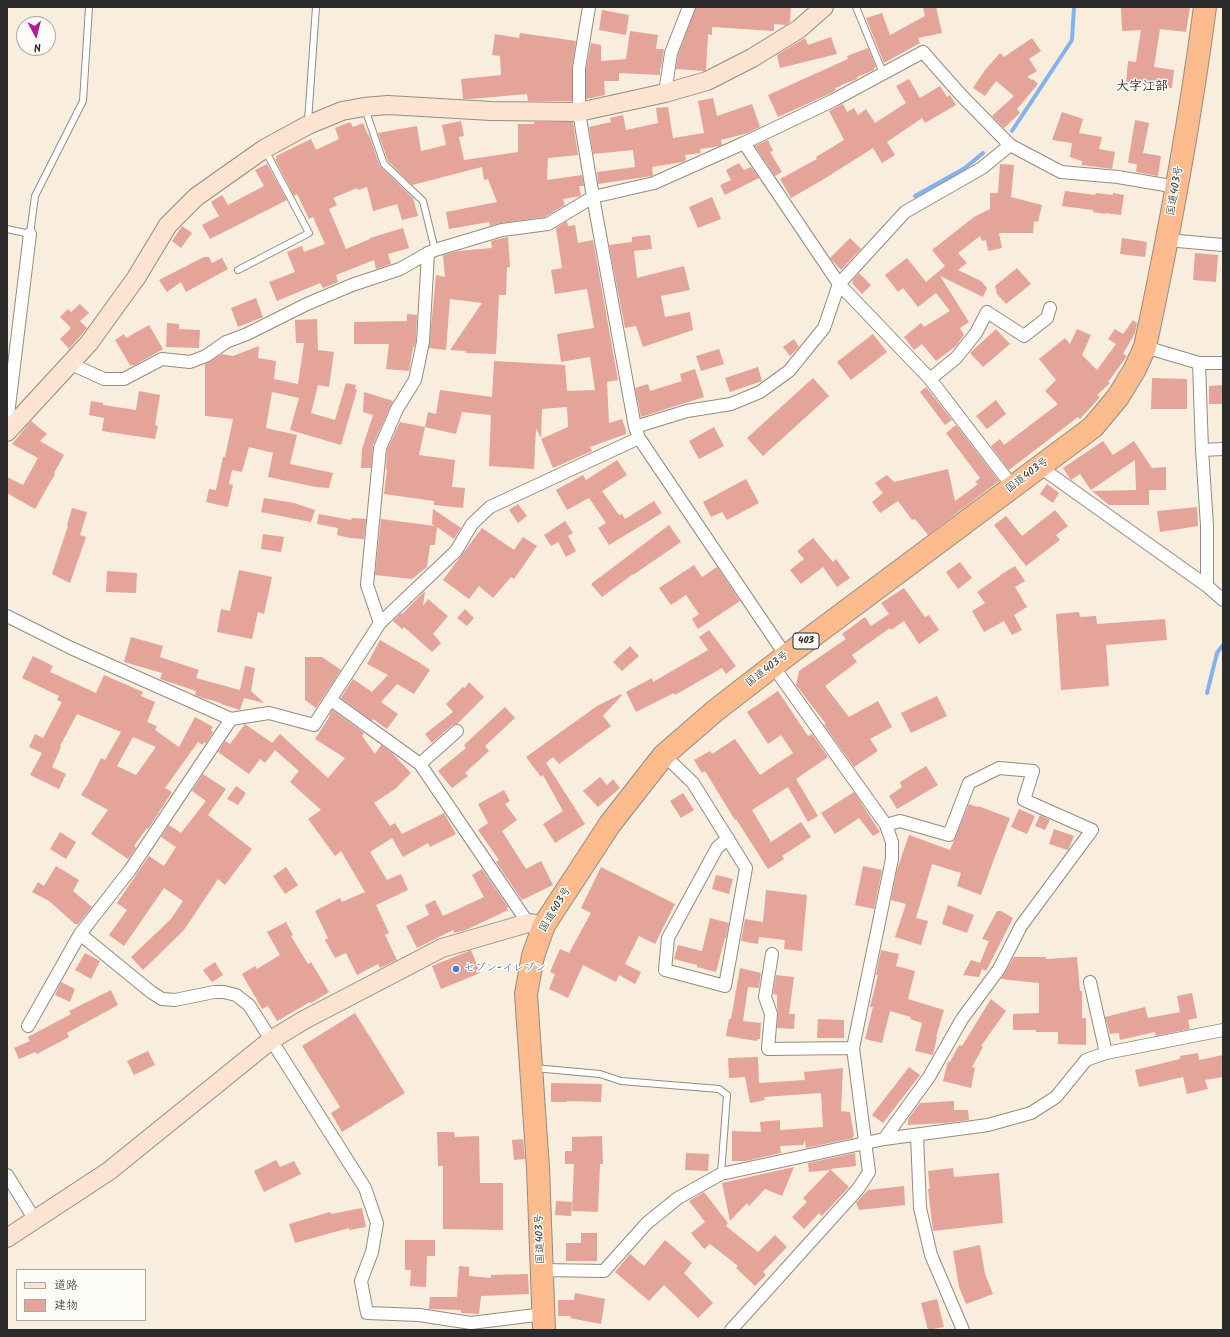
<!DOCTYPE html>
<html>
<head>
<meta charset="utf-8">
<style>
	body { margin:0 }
	#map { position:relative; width:1230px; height:1337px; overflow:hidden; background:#f9eddd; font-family:Kalam,"Klee One",sans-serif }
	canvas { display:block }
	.frame { position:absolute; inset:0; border:8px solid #2b2b2b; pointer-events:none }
	.legend { position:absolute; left:16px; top:1269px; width:130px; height:52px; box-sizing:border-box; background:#fdfcf7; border:1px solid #a9a8a5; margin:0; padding:5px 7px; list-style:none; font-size:12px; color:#2b2b2b }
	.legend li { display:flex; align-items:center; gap:8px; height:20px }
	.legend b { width:20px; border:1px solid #a9a8a5 }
	.north { position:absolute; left:16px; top:16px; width:40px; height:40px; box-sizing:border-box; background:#fdfcf7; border:1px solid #a9a8a5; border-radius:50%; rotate:173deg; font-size:11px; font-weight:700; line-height:16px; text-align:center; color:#2b2b2b }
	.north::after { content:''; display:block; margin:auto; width:14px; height:18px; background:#b5179e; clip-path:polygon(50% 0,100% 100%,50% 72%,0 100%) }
</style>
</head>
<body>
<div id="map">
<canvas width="1230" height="1337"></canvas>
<div class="frame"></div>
<ul class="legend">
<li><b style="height:5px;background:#fde4d1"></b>道路</li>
<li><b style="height:11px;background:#e4a49a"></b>建物</li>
</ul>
<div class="north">N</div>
</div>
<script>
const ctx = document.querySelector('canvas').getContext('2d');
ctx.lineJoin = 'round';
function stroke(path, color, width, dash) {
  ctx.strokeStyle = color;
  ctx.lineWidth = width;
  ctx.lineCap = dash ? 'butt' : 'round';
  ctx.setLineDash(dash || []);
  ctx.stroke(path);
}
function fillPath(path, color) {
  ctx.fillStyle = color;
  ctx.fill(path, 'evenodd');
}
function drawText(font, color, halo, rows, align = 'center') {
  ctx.font = font + ' Kalam,"Klee One",sans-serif';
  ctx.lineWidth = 3;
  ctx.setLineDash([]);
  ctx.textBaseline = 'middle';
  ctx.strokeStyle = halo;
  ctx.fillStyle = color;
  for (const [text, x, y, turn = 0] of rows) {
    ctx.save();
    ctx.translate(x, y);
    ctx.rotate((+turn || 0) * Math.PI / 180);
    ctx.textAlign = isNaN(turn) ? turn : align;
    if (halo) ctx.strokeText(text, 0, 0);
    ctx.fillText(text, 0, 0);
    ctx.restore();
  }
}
const stream = new Path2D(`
	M1012,131L1072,40L1074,7
	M915,196L965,168L983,153
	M1207,693L1217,653L1223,645`);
const building = new Path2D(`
	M696,7H791L790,22L786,25L774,24V31L712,27V35L708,34L706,70L704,71L676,69L678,55Z
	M923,7H936L942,33L918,38L920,43L884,63L866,18L882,13L890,35L925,16Z
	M1121,7H1190L1186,32L1160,29L1154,67L1174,70L1172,88L1126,83L1128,61L1136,62L1141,30L1122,31Z
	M602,10L629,15L626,35L599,30Z
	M630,31L658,35L656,49H664L661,68H660V75L619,73V81H604L605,95L586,99V69L591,43L601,45V61L626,59Z
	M520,33L576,41L572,68V101H528L527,94L471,99H463L461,79L501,75L500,56L492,55L495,34L519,38Z
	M831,37L837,54L780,68L777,55L805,38L808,45Z
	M1032,38L1041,51L1029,59L1037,71L1027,77L1032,80L1033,79L1038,84L1017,109L1020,113L1004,128L992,116L1014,96L996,81L985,96L973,88L985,70L1000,53L1004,57Z
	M868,48L876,67L874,68V70L857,77V79L841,85V86L835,88L836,90L831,93L778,117L768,95L848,59L847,56Z
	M909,79L920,98L940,86L947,97L950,95L956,105L925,123L922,118L887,142L895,155L882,163L873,148L824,179L791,198L780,179L817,159L816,157L844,140L829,111L843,104L847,112L854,108L858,115L866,109L875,123L906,103L896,86Z
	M713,98L717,116L752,104L760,127L748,133L721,140L722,145L720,146L700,149L701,153L685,155L686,160L683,162L652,167L653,175L652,176L598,184L597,172L635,167L633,150L593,154L589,127L611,122L610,118L623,115L626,130L658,123L656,108L668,107L673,138L704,133L698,101Z
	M1062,112L1083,119L1079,133L1102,137L1099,149L1115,152L1112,169L1082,165V161L1070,157L1072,143L1052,140Z
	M1135,120L1149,123L1143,153L1161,156L1158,176L1136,172L1137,164L1128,163Z
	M461,121L464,136L459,137L464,160L518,152V124H534V122H573L578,155L548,158L547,180L582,175L584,186H579L581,196L563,199L565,205L545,217L501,223L490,226L489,222L449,229L446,212L497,202L488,179L484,180L482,167L412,185L388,161L378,133L417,126L421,151L446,145L442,125Z
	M350,122L353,127L363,123L368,135H369L380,166L413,198L418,216L402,220L397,204L373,211L367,187L358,190L357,188L333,198L337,205L329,209L346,249L370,239V238L403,228L409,248L388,254L391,264L376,269L374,260L336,275L338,282L323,288L320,283L277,301L269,282L295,272L287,252L302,246L304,252L325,244L313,217L309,219L297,194L294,196L275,159L277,158L276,156L311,139L316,150L339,139L335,128Z
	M768,140L773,151L770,152L782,172L775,176L755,146Z
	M739,163L744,170L751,167L759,178L725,195L720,185L731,180L726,170Z
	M267,164L287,200L210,239L202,225L219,216L211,202L222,195L228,205L264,186L255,170Z
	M1000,164L1014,165L1011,197L1042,205L1038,222L1034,221L1033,233H999L1002,248L988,251L986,240L982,241L980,236L958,253L967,263L958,270L981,281L987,288L983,297L940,276L969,322L960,328L964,335L956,346L936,361L922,344L914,350L904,337L921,323L924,327L950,311L936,293L918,307L903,288L898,292L885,275L907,258L926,282L945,266L932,250L974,217L990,209V193H998Z
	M1065,191L1095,195L1096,193L1113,195V193L1124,195L1121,215L1105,213V214L1093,212V210L1062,206Z
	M712,197L721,219L698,228L689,207Z
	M567,221L568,226L575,225L578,243L593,240L618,380L607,382L609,423L622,419L626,430V434L590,447L592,451L553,468L541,439L568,427L567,407L542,409L541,438L536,428L534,469L489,466L491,415L462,412L456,434L425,427L428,412L436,414L440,390L492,397L494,361L565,365L567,391L595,390L590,357L561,362L557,334L594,328L587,289L555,294L551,270L562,268L556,228Z
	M182,226L192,233L181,248L172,241Z
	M650,235L652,249L634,251L637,278L684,266L690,290L661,296L665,317L690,312L693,330L643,347L636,326L625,328L609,245L632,242V237Z
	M508,237L510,267H507L506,295H499L496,354L466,353V351L450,350L482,303L450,299L446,350L429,348L436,275L445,277L443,255L458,251L492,248L491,241Z
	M850,238L861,249L841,270L830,258Z
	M1122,238L1147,242L1145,257L1120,254Z
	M1195,253L1218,255L1216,282L1193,280Z
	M204,257H209L212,263L222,258L228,269L186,292L181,282L167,292L159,280Z
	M1017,268L1031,284L1006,304L997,294L995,286Z
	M859,273L871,285L862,294L852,283L853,282L852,281Z
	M256,298L263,317L238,327L231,308Z
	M80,304L89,313L80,321L87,328L69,349L60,339L71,328L60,317L68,309L71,312Z
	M407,314L417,315L416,341L414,347H413L409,371L386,369L389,344H354V322L407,321Z
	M317,319L318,350L334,352L329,387L318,385L311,413L335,420L346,383L356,385L355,389L357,390L341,445L290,430L299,398L272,392L266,428L297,435L290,464L333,473L329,488L316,487L268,477L273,453L249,447L242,472L232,470L229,484L233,485L228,507L206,502L209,489L216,490L223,457H225L233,419L205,416V364L222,354L233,356L259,346L258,358L276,361L274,379L298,384L304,343H296L295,320Z
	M1133,320L1137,323L1135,333L1123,354L1127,356L1108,382L1110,383L1097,395L1100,397L1080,419L1078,417L1009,470L991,446L1000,439L1004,445L1058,404L1045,391L1056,380L1039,359L1065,338L1070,344L1077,329L1091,335L1082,355L1097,370L1116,344L1108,339L1115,329L1123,334Z
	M167,323L179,324V329L200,330L199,348L166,347Z
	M149,325L163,349L135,365H130L115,340L124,334L126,338Z
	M996,329L1010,344L983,367L970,353Z
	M873,334L887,352L851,380L837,362Z
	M794,339L799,347L790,356L783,347Z
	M719,349L724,364L701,371L696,356Z
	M758,367L762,381L730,392L725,378Z
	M695,369L704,397L641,417L635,388L648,384L650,391L682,381L680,374Z
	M813,378L829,396L763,456L747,438Z
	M1152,378L1187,379V409H1151Z
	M1223,385V404H1209V386Z
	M926,387L952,420L945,425L920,392Z
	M139,391L160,395L155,425L158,426L155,439L102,431L104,418L89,415L91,401L103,403V405L136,410Z
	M364,392L393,401L373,445L371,468H361L362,449L373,415L363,412Z
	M996,400L1006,414L987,429L976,416Z
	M31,421L47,434L40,441L64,455L54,473L55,474L35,509L7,493V477L23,485L38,458L12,444Z
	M400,422L425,427L419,455L455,460L452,487L465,488L463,508L434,505V501L384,494L387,469H386L387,450Z
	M956,425L999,481L928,535L915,519L912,520L898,501L880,513L872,502L883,493L875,483L887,475L894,482L948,469L955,501L978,484L975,482L980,478L946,433Z
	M714,427L724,446L699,459L689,441Z
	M1103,441L1113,455L1134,441L1152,468L1166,467V490H1149V505H1109L1092,491L1136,490L1135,460L1091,490L1080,474L1071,480L1063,468Z
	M617,460L627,475L602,491L619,515L622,514L625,519L654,501L662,513L609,545L598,528L606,523L589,498L567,510L556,490L583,475L586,480Z
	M746,479L759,503L727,520L722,512L711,517L703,502Z
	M1047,484L1059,493L1053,503L1040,494Z
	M264,498L294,503L315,510L311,522L261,512Z
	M518,504L527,516L518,523L509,510Z
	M1197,507L1198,526L1160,532L1157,511Z
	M72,508L87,512L80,535L86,537L70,583L52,574L68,526L67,525Z
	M433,509L461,528L454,539L437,527L435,545H430L427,567L412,579L375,575L381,519L435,526L432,524Z
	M1055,510L1068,526L1056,535L1060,540L1026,566L994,525L1006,516L1022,536Z
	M319,514L351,520L352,518L366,519L364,539L350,538L337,535L338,528L317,524Z
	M565,521L573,533L568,536L576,551L566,557L558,542L551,546L544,535Z
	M669,525L681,542L633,575V574L602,597L591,584Z
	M482,528L514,550L523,537L537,546L514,579L511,577L493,598L479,586L469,599L443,580Z
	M263,534L284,537L281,552L261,549Z
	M813,538L833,562L836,559L850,578L837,587L823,567L801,584L790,570L804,559L797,551Z
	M960,562L972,578L958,589L946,572Z
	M694,565L702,577L717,567L740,601L698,629L692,619L699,614L686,595L671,605L659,588Z
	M1015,566L1025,581L1015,587L1027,607L1014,615L1022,630L1012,635L1004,621L984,632L972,611L985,603L977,592L1000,576V575Z
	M239,570L272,577L264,614L258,612L252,639L217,632L221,609L230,611Z
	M107,571L137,573L136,593L106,592Z
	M904,588L925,617L929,615L939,630L919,644L904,621L891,630L890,628L852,655L857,662L825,686L849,717L878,701L892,727L870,739L878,751L854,767L824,725L826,724L796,685L799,671L846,639L842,634L865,617L871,626L889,614L881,603Z
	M425,591L423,606L428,599L448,616L433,634L441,643L432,652L404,627L402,629L393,621L401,613L402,614Z
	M465,609L474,618L467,626L457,618Z
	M1079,612L1080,617L1096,616L1097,624L1165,619L1167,640L1106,645L1109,686L1061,690L1056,614Z
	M709,630L736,666L726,674L722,668L675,695L674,693L636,712L626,692L652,678L653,682L708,650L699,637Z
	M131,637L163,646L160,657L199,670L196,678L240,690L245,666L255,668L251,691L264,703L244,698L240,710L221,704V703L203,698L195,695L196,691L160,679L162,673L124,662Z
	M380,640L420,663L430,670L414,694L397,684L381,702L398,714L387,729L373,719L372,721L341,698L353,679L372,692L388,675L367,664Z
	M630,646L639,656L622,671L613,662Z
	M33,656L53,666L50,672L96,693L104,675L143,692L141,696L155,702L147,722L157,726L155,730L179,747L195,717L213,727L211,730L213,732L206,743L204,742L203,745L198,742L165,788L172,792L148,829L147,828L134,846L136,848L128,859L91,834L108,810L81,795L88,784L101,758L105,760L121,732L77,714L60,746L61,747L52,767L66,774L59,789L30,775L42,753L29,747L35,734L43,738L62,702L57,700L59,696L22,678ZM133,737L156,747L136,775L117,766Z
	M305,657H322L341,670L316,708L305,700Z
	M469,682L484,697L457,724L452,725L432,743L425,734L453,712L446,704L463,687L465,688Z
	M778,691L808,736L812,734L828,757L796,779L818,816L808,822L788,787L752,810L771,842L801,822L811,837L782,856L784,859L768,869L736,819L735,820L705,771L702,773L694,760L710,751L712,754L735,739L760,775L793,753L781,735L768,744L747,712Z
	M621,694L622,695L603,716L611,726L559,764L553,757L546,763L585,824L555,843L543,824L563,811L543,775L541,777L526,757L597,706Z
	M937,696L947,716L911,733L901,713Z
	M505,707L515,718L485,746L489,751L465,773L468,776L452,788L438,771L466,748L464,745Z
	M332,710L364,733L362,736L375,754L381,745L392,753L411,773L395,789L374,803L390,826L395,823L402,834L444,813L456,834L430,847L428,843L403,857L392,838L370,852L387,880L401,874L408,890L376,905L389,933L385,935L397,960L380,968L378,964L357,975L346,953L335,958L325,940L328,938L315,911L340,898L342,902L365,892L341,851L335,856L308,819L321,810L290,782L299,771L275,750L265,763L260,759L249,774L218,752L225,741L230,744L245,724L272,743L280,734L328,778L345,758L315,739L330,716H329Z
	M926,766L938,785L897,809L889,796L902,787L900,782Z
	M203,774L226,789L208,815L252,849L225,885L218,879L184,930L143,970L131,957L171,919L183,901L164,888L124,946L109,935L127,910L117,903L149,856L164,866L176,847L161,837L169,825L181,833L206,801L192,791Z
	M600,777L607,785L613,779L620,788L598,807L583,791Z
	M236,786L246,793L238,805L227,799Z
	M504,790L510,801L505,804L517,820L502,831L526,869L541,861L553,885L522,900L496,862L499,860L478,830L488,823L478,804Z
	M854,792L880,832L873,836L859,818L835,834L821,813Z
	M683,793L694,810L681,818L670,801Z
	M969,804L977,807L978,806L1010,818L994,859L981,895L957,886L961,873L932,864L916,918L928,921L921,945L895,937L906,904L891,900L897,870L909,835L950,850Z
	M1019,809L1035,816L1027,834L1011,827Z
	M1040,815L1050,820L1045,830L1035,826Z
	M1054,829L1074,836L1068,850L1049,844Z
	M60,832L76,842L66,859L50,849Z
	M56,866L79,880L73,891L92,907L78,924H75L49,901L32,892L38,882L44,886Z
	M863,866L882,870L874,909L855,905Z
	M286,867L298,885L285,894L273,876Z
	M601,867L675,904L655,944L639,936L625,964L641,972L635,984L619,975L616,982L583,965L568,998L549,989L555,974L550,972L560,949L569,953L591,913L581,908Z
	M482,869L508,907L507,908L508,910L466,930L454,933L453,930L417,948L406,926L429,915L425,905L435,900L443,916L484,897L472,875Z
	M716,875L733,879L729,894L712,889Z
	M766,890L807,895L802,951L784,949L785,940L759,937L758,944L741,941L745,919L763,922Z
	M948,905L974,915L967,933L942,924Z
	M997,911H1001L1013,918L986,971L982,969L979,977L963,975L971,960L980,963L989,941L982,939Z
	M710,918L729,923L726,938H725L716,972L697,967V965L674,959L678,945L702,951Z
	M286,922L293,935L291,936L308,964L311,962L329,992L311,1003L310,1002L277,1021L268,1006L262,1009L242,974L255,966L257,969L280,955L267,932Z
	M471,950L480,973L441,989L432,966Z
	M881,950L899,954L896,966L915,971L908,999L944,1010L936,1037H937L933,1055L915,1051L922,1023L910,1019L911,1017L890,1011L882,1043L865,1039L873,1007H870L878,975H876Z
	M85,953L100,961L91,979L75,970Z
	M1014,957H1046V959L1077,957L1080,991H1082V1018H1086V1045L1058,1044V1032H1036V1030H1013V1014L1039,1013V983L1001,979Z
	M215,962L223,975L212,982L203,970Z
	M740,968L761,973L759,988L748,987L743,1021L761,1023L760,1039H757V1041L726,1036L729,1019H731Z
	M776,975L794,977L789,1014H795L794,1029L777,1028L778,1014L777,1007V995L773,994Z
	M61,982L75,989L70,1002L55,995Z
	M111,990L118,1005L67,1033L69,1037L37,1054L35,1052L19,1059L14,1048L30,1041L28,1037L71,1014L69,1011Z
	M1192,993L1197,1018L1188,1020L1190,1029L1156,1036L1155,1032L1120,1040L1119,1033L1110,1034L1105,1017L1145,1007L1148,1018L1180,1012L1177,996Z
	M991,999L1006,1011L981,1046L983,1047L972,1067L975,1068L971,1088L943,1081L948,1061L950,1062L959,1045L962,1046Z
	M355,1013L405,1093L342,1132L331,1113L340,1107L302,1046Z
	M818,1019L844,1020V1038H817Z
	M148,1051L155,1065L134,1075L127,1061Z
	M1198,1053L1199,1060L1223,1055V1077L1205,1080L1208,1089L1187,1094L1183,1077L1139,1087L1135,1070L1180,1059V1056Z
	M758,1057L759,1083L805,1080L804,1072L843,1068L841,1111L850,1112L854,1136H853V1138L806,1148L805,1140L803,1145L780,1146L781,1153L746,1161H732V1131L761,1132L760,1122L780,1120V1130L823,1127L821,1093L764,1097L765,1100L750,1103L745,1077L729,1078L728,1058Z
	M909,1067L920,1075L883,1123L872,1115Z
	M551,1083L602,1084L601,1102L567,1101V1102H551Z
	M954,1101V1110H968L969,1120L945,1123L908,1125V1119L920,1103Z
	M437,1132H454L455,1137L479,1136L480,1183H503V1230L443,1229V1166H438Z
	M602,1136L603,1164H600L598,1212L572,1211L574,1164H565V1151H572V1137Z
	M523,1139L525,1159L514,1160L512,1140Z
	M686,1153L709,1154L708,1171L685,1170Z
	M855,1153L856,1166L830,1169L849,1187L822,1216L819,1213L804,1229L792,1217L807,1202L803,1198L830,1170L809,1172L808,1163Z
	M276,1160L280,1167L294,1161L301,1174L264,1192L254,1171Z
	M794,1167L782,1196L765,1189L749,1206L747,1203L730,1221L722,1183Z
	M953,1168L954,1177L999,1173L1003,1223L933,1231L928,1189H930L928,1171Z
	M904,1186L905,1205L859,1210L856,1203L868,1190Z
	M704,1192L728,1223L726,1226L758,1252L775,1235L787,1247L763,1272L766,1275L755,1286L736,1268L738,1266L710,1244L704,1249L691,1233L705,1222L689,1201Z
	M556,1201L572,1202L571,1216L555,1215Z
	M362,1208L366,1227L349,1230V1228L295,1243L289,1224L330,1212L331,1214Z
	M581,1233H597V1261H566V1243H581Z
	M405,1240H435V1256H427L426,1287L410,1286L411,1270H405Z
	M665,1240L692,1263L684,1273L713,1303L698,1318L664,1285L649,1301L615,1272L630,1254L644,1266Z
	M980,1245L985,1274L993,1294L966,1304L959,1287L953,1251Z
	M459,1266L469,1267V1276L491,1278V1275L528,1274L529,1294L481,1296L479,1314L461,1313V1310L429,1309L430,1297H457Z
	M575,1293L605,1299L601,1324L570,1318L571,1316H558V1300H574Z
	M937,1299L944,1327L928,1330L921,1303Z`);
const lane = new Path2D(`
	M856,7L883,73
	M365,109L384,164L423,201L435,250
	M308,121L316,7
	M7,229L30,234L35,196L83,101L89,7
	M238,270L309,233L265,150
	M534,1068L600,1074L621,1081L719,1089L727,1095L721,1174`);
const street = new Path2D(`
	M589,7L579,68V112L593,197L635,427L639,438L786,656
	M665,93L671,53L689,7
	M744,143L839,284L930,379L1013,487
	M1167,240L1223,245
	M1145,347L1199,363L1202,450L1207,525V586
	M1199,363H1223
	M71,364L104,379H124L162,359L190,362L206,356L226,342L247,334L307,304L352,285L400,269L428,253
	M930,379L956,358L976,333L987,312L1024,336L1047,318L1050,308
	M7,423L30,234
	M635,427L687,411L731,404L760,392L789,371L824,328L839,284L905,212L982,168L1010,145
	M1202,450L1223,449
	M1040,467L1207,586L1223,600
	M7,616L71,648L231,719L269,713L314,725L380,623L456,551L472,524L490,507L639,438
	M380,623L367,585L380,448L397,409L415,380L423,342L428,253L435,250L502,230L548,224L593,197L654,183L744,143L834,100L923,52L961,95L1010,145L1061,172L1118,177L1177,187
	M331,700L420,764L528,923
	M664,755L693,783L746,868L725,986L665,970L668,938L717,848L728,838
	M420,764L457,731
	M80,934L151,992L162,999L175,1000L214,992H224L236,995L249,1005L365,1188L377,1223L372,1252L361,1281L367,1313L419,1315L471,1323L544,1314
	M772,954L765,997L771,1014L768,1049L853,1048
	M1090,982L1106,1053
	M28,1026L80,934L130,870L231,719
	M917,1135L920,1208L931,1255L963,1330
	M884,1139L929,1077L962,1019L999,969L1021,926L1092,830L1024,800L1033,771L999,768L969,783L949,835L900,821L886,825
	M7,1175L35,1220
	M542,1270L604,1271L647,1223L678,1198L721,1174L884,1139L988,1125L1031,1113L1056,1097L1086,1060L1106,1053L1223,1030
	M731,1330L858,1189L869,1172L853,1048L892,859V842L886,825L773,666`);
const secondary = new Path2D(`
	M7,432L89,343L136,278L168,225L196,197L264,149L308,125L342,111L364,107L388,105L491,111L579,112L665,93L707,81L752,58L799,29L824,7
	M7,1238L109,1171L271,1040L304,1020L442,948L528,923L544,925`);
const highway = new Path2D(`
	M544,1330L538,1168L526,994L533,956L544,925L610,824L664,755L716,710L786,656L1093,427L1118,397L1135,369L1145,347C1169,235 1190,121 1205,7`);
const markers = [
	[456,969,4,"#3f7fe0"]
];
const shields = [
	[806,641,26]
];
const shieldNames = [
	["403",806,641]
];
const streetNames = [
	["国道403号",1176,191,-80],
	["国道403号",1028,476,-37],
	["国道403号",768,670,-38],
	["国道403号",556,910,-59],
	["国道403号",541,1239,-92]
];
const shopNames = [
	["セブン-イレブン",464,969]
];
const quarterNames = [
	["大字江部",1142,88]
];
stroke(stream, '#81b4ee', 4);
fillPath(building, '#e4a49a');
stroke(lane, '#928c84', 8);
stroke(street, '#928c84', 14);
stroke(secondary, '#928c84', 20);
stroke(highway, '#928c84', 24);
stroke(lane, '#fff', 6);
stroke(street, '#fff', 12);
stroke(secondary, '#fde4d1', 18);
stroke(highway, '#fbbb8d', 22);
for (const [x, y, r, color] of markers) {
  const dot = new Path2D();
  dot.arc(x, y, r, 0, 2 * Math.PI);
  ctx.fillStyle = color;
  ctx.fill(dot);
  stroke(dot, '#fdfcf7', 1.5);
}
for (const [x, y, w] of shields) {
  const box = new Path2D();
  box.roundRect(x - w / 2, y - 8, w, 16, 3);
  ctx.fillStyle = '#fdfcf7';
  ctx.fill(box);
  stroke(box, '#2b2b2b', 1);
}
drawText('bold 10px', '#2b2b2b', null, shieldNames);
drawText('11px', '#2b2b2b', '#fdfcf7', streetNames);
drawText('11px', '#366cbe', '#fdfcf7', shopNames, 'left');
drawText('bold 13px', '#2b2b2b', '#fdfcf7', quarterNames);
</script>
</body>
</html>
